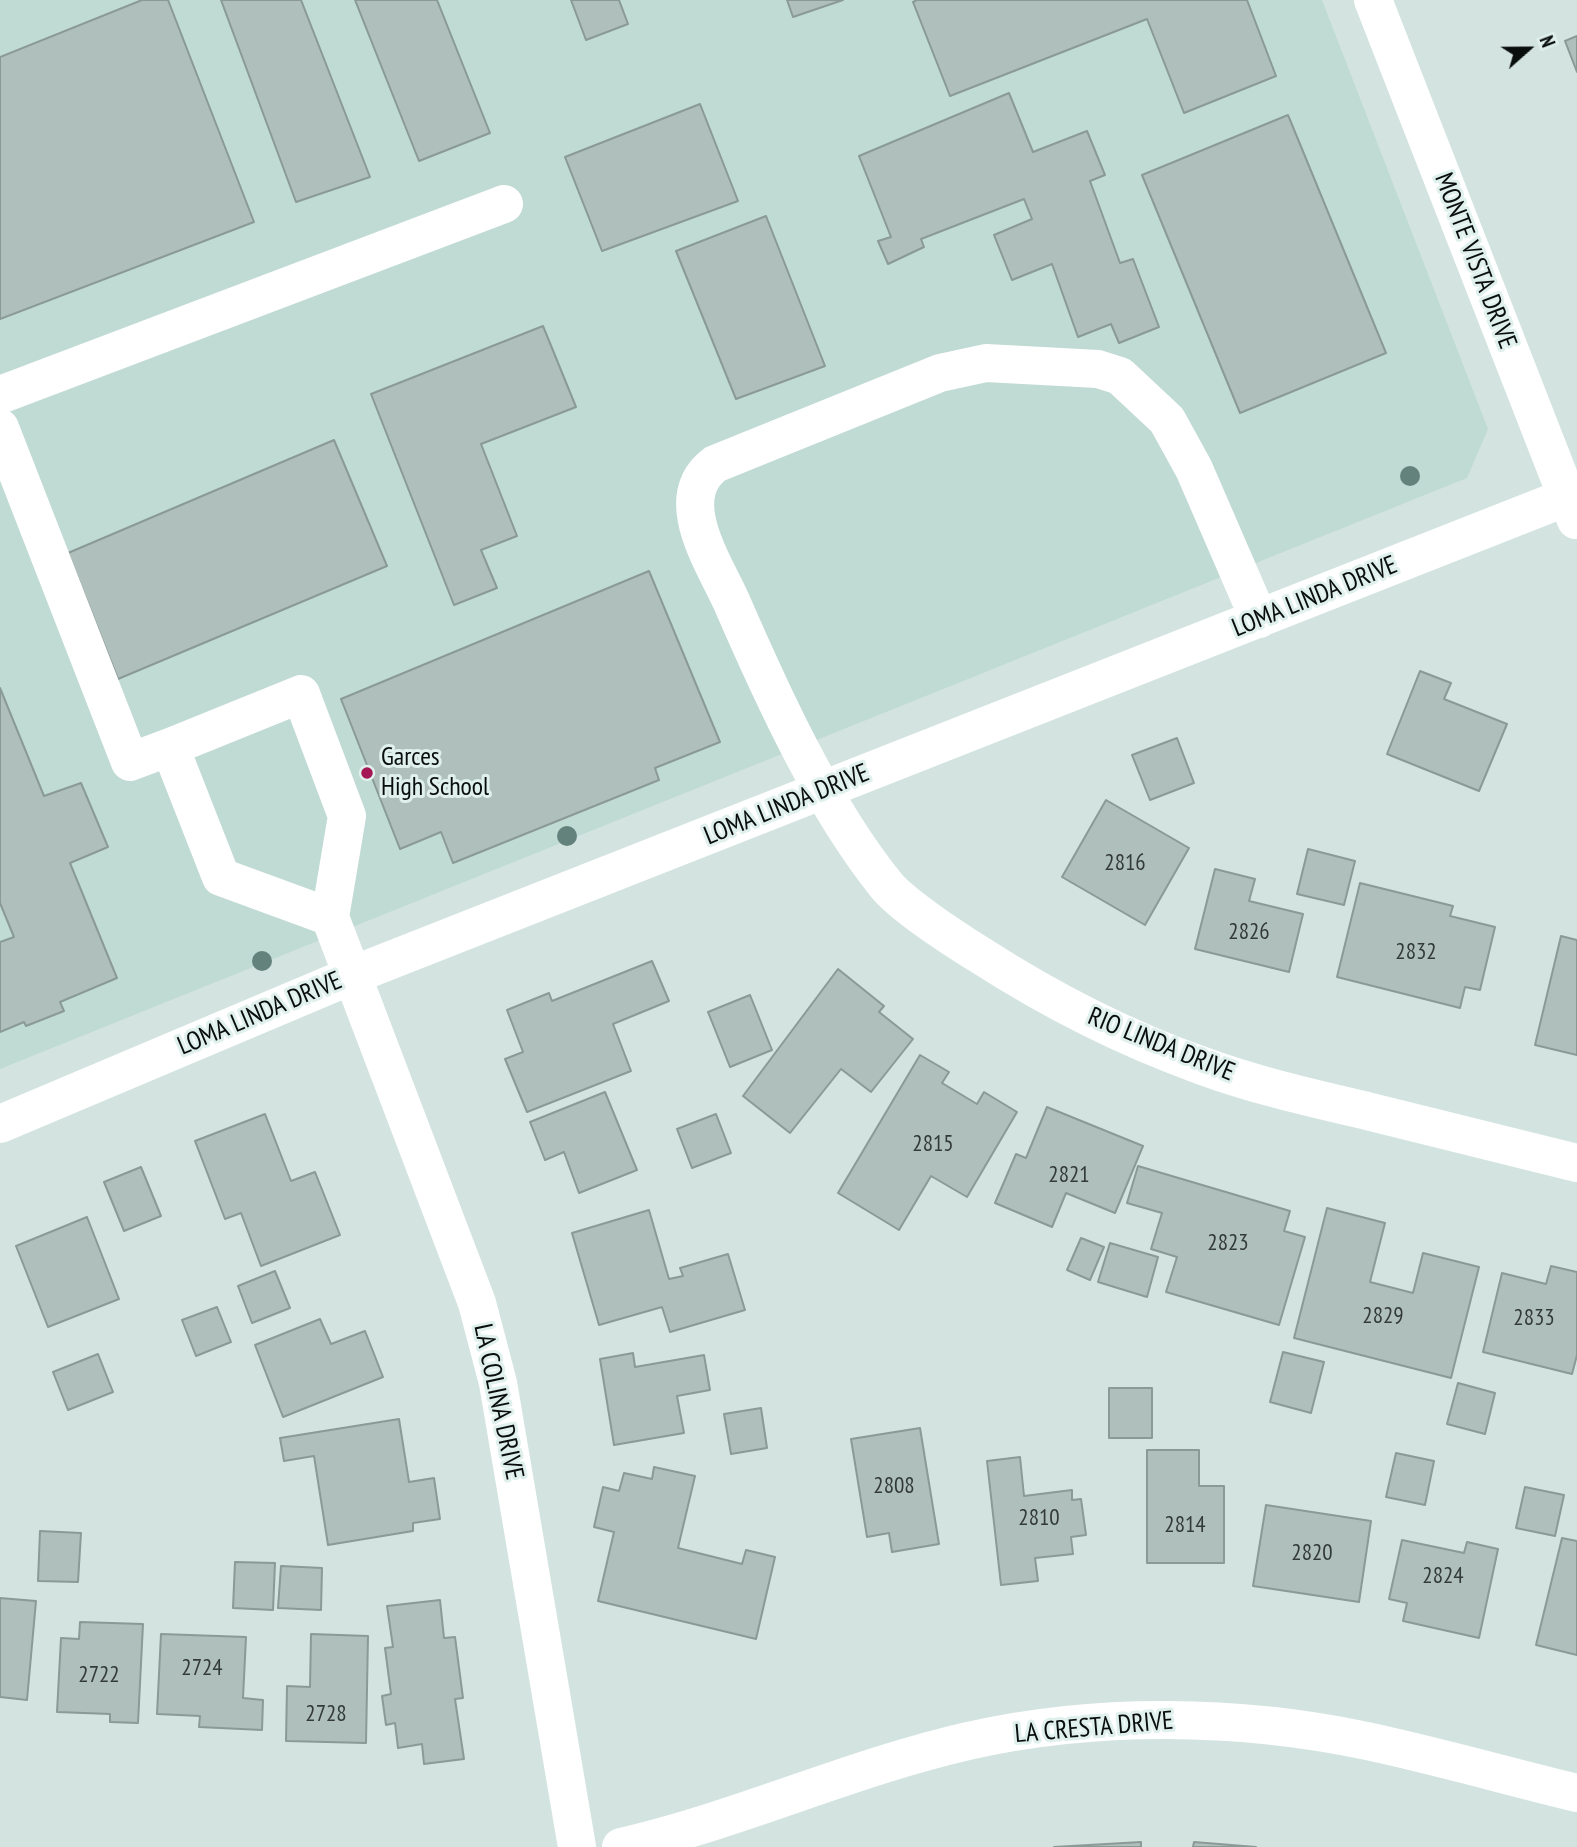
<!DOCTYPE html>
<html>
<head>
<meta charset="utf-8">
<style>
	body { margin:0 }
	#map { position:relative; width:1577px; height:1847px; overflow:hidden; background:#d3e4e0; font-family:"PT Sans Narrow",sans-serif }
	canvas { display:block }
	.north { position:absolute; left:1493px; top:14px; width:70px; height:70px; -webkit-text-stroke:5px #e0f1ed; paint-order:stroke; rotate:69deg; font-size:19px; font-weight:700; line-height:28px; text-align:center; color:#090e0d }
	.north::after { content:''; display:block; margin:auto; width:24px; height:32px; background:#090e0d; clip-path:polygon(50% 0,100% 100%,50% 72%,0 100%) }
</style>
</head>
<body>
<div id="map">
<canvas width="1577" height="1847"></canvas>
<div class="north">N</div>
</div>
<script>
const ctx = document.querySelector('canvas').getContext('2d');
ctx.lineJoin = 'round';
function fillPath(path, color) {
  ctx.fillStyle = color;
  ctx.fill(path, 'evenodd');
}
function stroke(path, color, width, dash) {
  ctx.strokeStyle = color;
  ctx.lineWidth = width;
  ctx.lineCap = dash ? 'butt' : 'round';
  ctx.setLineDash(dash || []);
  ctx.stroke(path);
}
function drawText(font, color, halo, rows, align = 'center') {
  ctx.font = font + ' "PT Sans Narrow",sans-serif';
  ctx.lineWidth = 6;
  ctx.setLineDash([]);
  ctx.textBaseline = 'middle';
  ctx.strokeStyle = halo;
  ctx.fillStyle = color;
  for (const [text, x, y, turn = 0] of rows) {
    ctx.save();
    ctx.translate(x, y);
    ctx.rotate((+turn || 0) * Math.PI / 180);
    ctx.textAlign = isNaN(turn) ? turn : align;
    if (halo) ctx.strokeText(text, 0, 0);
    ctx.fillText(text, 0, 0);
    ctx.restore();
  }
}
const built = new Path2D(`
	M0,0H1322L1488,429L1467,478L0,1069Z`);
const building = new Path2D(`
	M142,0H168L254,222L0,319V57Z
	M221,0H301L370,177L296,202Z
	M355,0H437L490,133L419,161Z
	M571,0H619L628,24L586,40Z
	M787,0H843L793,17Z
	M917,0H1247L1276,76L1184,113L1147,19L950,96L913,2Z
	M1577,36V72L1565,41Z
	M1009,93L1033,152L1087,131L1105,175L1090,181L1120,263L1133,259L1159,327L1119,343L1111,324L1078,337L1052,264L1012,280L994,235L1032,219L1024,199L921,239L924,247L888,264L878,241L891,237L859,156Z
	M700,104L738,201L602,251L565,157Z
	M1288,115L1386,353L1240,413L1142,175Z
	M766,216L825,366L736,399L676,251Z
	M543,326L576,407L481,444L517,536L481,550L497,588L454,605L371,394Z
	M334,440L387,566L118,679L68,553Z
	M649,571L720,742L655,768L659,780L453,863L441,832L400,849L341,699Z
	M1420,671L1451,683L1444,699L1507,724L1479,791L1387,754Z
	M0,688L44,796L81,783L108,847L70,863L117,978L60,1002L64,1011L26,1026L24,1022L0,1032V942L14,937L0,903Z
	M1177,738L1194,783L1150,800L1132,755Z
	M1106,800L1189,848L1145,925L1062,877Z
	M1308,849L1355,861L1344,905L1297,894Z
	M1215,869L1255,879L1249,901L1303,914L1289,972L1195,949Z
	M1360,883L1453,906L1450,916L1495,927L1480,990L1465,987L1460,1008L1337,977Z
	M1561,936L1577,940V1055L1535,1045Z
	M652,961L669,1001L613,1024L631,1071L527,1112L505,1059L523,1052L507,1010L549,993L552,1001Z
	M838,969L884,1006L879,1012L913,1039L871,1092L841,1069L790,1133L743,1096Z
	M750,995L772,1050L730,1067L708,1012Z
	M920,1055L949,1072L942,1083L977,1104L984,1092L1017,1112L967,1197L931,1176L899,1230L838,1193Z
	M605,1092L637,1170L579,1193L564,1152L545,1160L530,1122Z
	M1047,1107L1143,1146L1115,1213L1066,1193L1052,1227L995,1203L1016,1154L1026,1158Z
	M265,1114L291,1181L315,1172L340,1235L261,1266L241,1213L225,1219L195,1141Z
	M716,1114L731,1153L692,1168L677,1129Z
	M1138,1166L1290,1211L1284,1231L1305,1237L1279,1325L1166,1292L1177,1257L1151,1249L1162,1213L1127,1203Z
	M141,1167L161,1216L124,1231L104,1182Z
	M1327,1208L1385,1223L1370,1282L1413,1293L1423,1253L1479,1267L1451,1378L1294,1338Z
	M649,1210L669,1279L683,1276L680,1268L728,1254L745,1310L670,1332L662,1307L599,1325L572,1233Z
	M87,1217L119,1299L48,1327L16,1246Z
	M1081,1238L1104,1247L1090,1280L1067,1270Z
	M1110,1243L1158,1257L1147,1297L1098,1282Z
	M1551,1266L1577,1272V1355L1572,1374L1483,1352L1502,1273L1546,1284Z
	M275,1271L290,1308L252,1323L238,1286Z
	M217,1307L231,1342L196,1356L182,1320Z
	M320,1319L331,1344L365,1331L383,1377L283,1417L255,1345Z
	M1283,1352L1324,1362L1311,1413L1270,1402Z
	M633,1353L635,1367L704,1355L710,1390L677,1396L684,1433L614,1445L600,1359Z
	M98,1354L113,1392L68,1410L53,1372Z
	M1458,1383L1495,1393L1485,1434L1447,1424Z
	M1109,1388H1152V1438H1109Z
	M761,1408L767,1448L731,1454L724,1414Z
	M399,1419L409,1482L434,1478L440,1519L413,1523V1531L328,1545L314,1456L284,1461L280,1438Z
	M920,1428L939,1544L892,1552L889,1533L867,1537L851,1439Z
	M1147,1450H1199V1486H1224V1563H1147Z
	M1396,1453L1434,1461L1425,1505L1386,1497Z
	M1020,1457L1024,1496L1072,1490V1500L1081,1499L1086,1535L1071,1537L1073,1554L1035,1558L1038,1581L1001,1585L987,1461Z
	M654,1467L695,1476L678,1548L742,1564L746,1550L775,1557L756,1639L598,1601L614,1532L594,1527L603,1487L619,1491L624,1473L652,1479Z
	M1525,1487L1564,1495L1555,1536L1516,1528Z
	M1266,1505L1371,1521L1359,1602L1253,1586Z
	M40,1531L81,1533L78,1582L38,1581Z
	M1562,1538L1577,1541V1655L1536,1645Z
	M1402,1540L1464,1553L1467,1542L1498,1549L1479,1638L1403,1621L1407,1603L1389,1599Z
	M235,1562L275,1563L273,1610L233,1608Z
	M281,1566L322,1568L321,1610L278,1608Z
	M0,1598L36,1601L27,1700L0,1697Z
	M440,1600L444,1638L455,1637L463,1698L455,1699L464,1759L424,1764L422,1744L398,1748L395,1723L386,1725L382,1696L391,1694L385,1648L393,1647L387,1606Z
	M80,1622L143,1624L138,1723L110,1722V1714L57,1712L61,1638L79,1639Z
	M161,1634L246,1637L243,1698L263,1700L262,1730L199,1727L200,1716L157,1714Z
	M311,1634L368,1636L366,1743L286,1741L287,1686L310,1687Z
	M1141,1842V1847H1054Z
	M1194,1842L1256,1847H1193Z`);
const minor = new Path2D(`
	M1373,0L1576,520
	M0,395L504,204
	M0,428L130,762L170,747
	M1259,619L1194,469L1167,420L1120,376L1098,369L986,363L940,373L715,464C669,499 715,564 732,603C772,695 823,807 886,885C902,905 956,940 980,955C1050,1000 1122,1037 1200,1065C1254,1085 1311,1098 1367,1111C1437,1129 1507,1146 1577,1163
	M330,917L221,877L170,747L301,694L347,816L330,917L477,1303L498,1383L577,1847
	M0,1124L353,975L1577,493
	M621,1847C739,1820 850,1768 968,1741C1096,1712 1239,1714 1367,1741C1437,1756 1507,1776 1577,1793`);
const trees = [
	[1410,476],
	[567,836],
	[262,961]
];
const markers = [
	[367,773,7,"#a51657"]
];
const numberNames = [
	["2816",1125,863],
	["2826",1249,932],
	["2832",1416,952],
	["2815",933,1144],
	["2821",1069,1175],
	["2823",1228,1243],
	["2829",1383,1316],
	["2833",1534,1318],
	["2808",894,1486],
	["2810",1039,1518],
	["2814",1185,1525],
	["2820",1312,1553],
	["2824",1443,1576],
	["2724",202,1668],
	["2722",99,1675],
	["2728",326,1714]
];
const streetNames = [
	["MONTE VISTA DRIVE",1475,261,69],
	["LOMA LINDA DRIVE",1315,597,-22],
	["LOMA LINDA DRIVE",787,805,-22],
	["LOMA LINDA DRIVE",260,1014,-23],
	["RIO LINDA DRIVE",1161,1045,22],
	["LA COLINA DRIVE",498,1402,78],
	["LA CRESTA DRIVE",1094,1728,-5]
];
const poiNames = [
	["Garces",381,758],
	["High School",381,788]
];
fillPath(built, '#c0dad4');
fillPath(building, '#afbfbb');
stroke(building, '#8a9a97', 2);
stroke(minor, '#fff', 38);
ctx.fillStyle = '#64827c';
for (const [x, y] of trees) {
  ctx.beginPath();
  ctx.arc(x, y, 10, 0, 2 * Math.PI);
  ctx.fill();
}
for (const [x, y, r, color] of markers) {
  const dot = new Path2D();
  dot.arc(x, y, r, 0, 2 * Math.PI);
  ctx.fillStyle = color;
  ctx.fill(dot);
  stroke(dot, '#e0f1ed', 2.5);
}
drawText('23px', '#323a38', null, numberNames);
drawText('26px', '#090e0d', '#e0f1ed', streetNames);
drawText('26px', '#090e0d', '#e0f1ed', poiNames, 'left');
</script>
</body>
</html>
